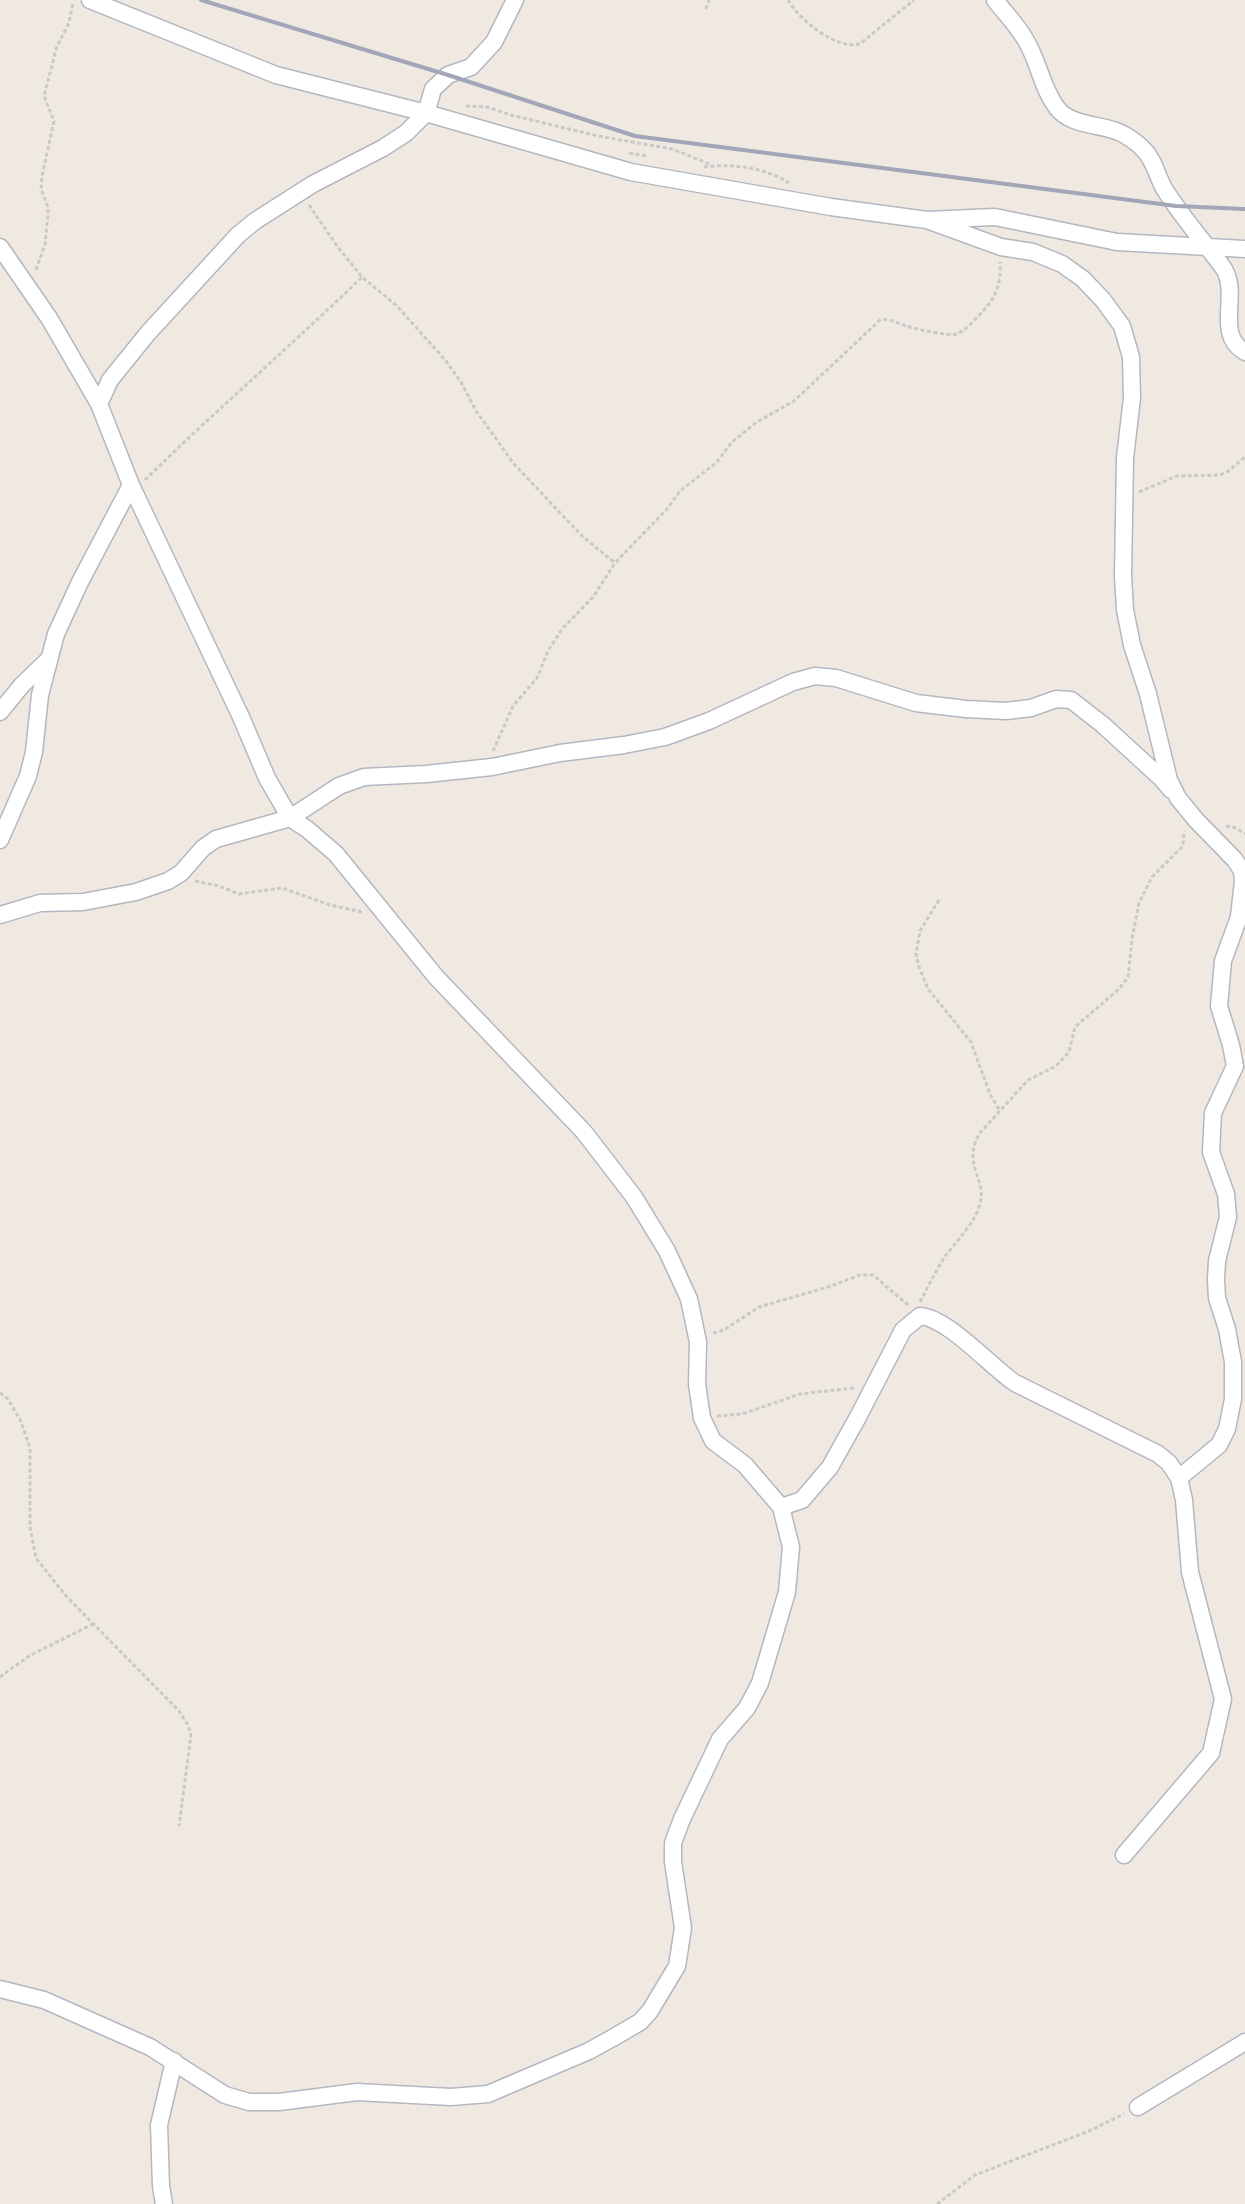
<!DOCTYPE html>
<html>
<head>
<meta charset="utf-8">
<style>
	body { margin:0 }
	canvas { display:block; background:#efe9e1 }
</style>
</head>
<body>
<canvas width="1245" height="2204"></canvas>
<script>
const ctx = document.querySelector('canvas').getContext('2d');
ctx.lineJoin = 'round';
function stroke(path, color, width, dash) {
  ctx.strokeStyle = color;
  ctx.lineWidth = width;
  ctx.lineCap = dash ? 'butt' : 'round';
  ctx.setLineDash(dash || []);
  ctx.stroke(path);
}
const path = new Path2D(`
	M788,0C798,19 840,53 861,43L914,0
	M706,9L709,0
	M466,106L487,107L511,115L598,136L672,149L712,165
	M629,153L647,156
	M704,167C730,163 768,168 789,183
	M309,205L337,246L362,277L397,306L446,361L461,382L476,411L514,464L582,536L615,563
	M36,270L45,244L48,215V207L41,189L42,176L54,121L44,96L57,46L69,23L73,3
	M145,480C216,410 291,346 362,277
	M1139,492L1177,476L1220,475L1227,472L1245,457
	M493,751L513,706L537,678L548,651L562,629L593,597L615,563L668,508L680,491L716,463L732,442L757,422L794,401L880,320C889,318 897,323 906,326C916,329 945,336 956,334C966,331 976,318 983,311C997,296 1001,283 1000,262
	M1226,826L1236,828L1245,834
	M195,881L219,886L239,894L282,888L330,905L362,912
	M939,900L920,931L916,954L919,967L928,989L971,1042L990,1094L1000,1111
	M920,1302C928,1287 935,1272 944,1258C956,1241 974,1225 980,1204C987,1179 962,1165 979,1134L1028,1080L1056,1066L1069,1052L1075,1027L1119,989L1128,977L1132,939L1139,903L1152,877L1183,846L1184,831
	M713,1333L724,1330L759,1307L828,1287L860,1275H873L908,1305
	M0,1393L7,1398L20,1419L30,1448V1527L36,1558L66,1596L179,1711L188,1725L191,1735L179,1826
	M717,1416L742,1414L800,1394L854,1388
	M0,1677L29,1656L93,1624
	M937,2204L975,2175L1089,2131L1124,2114`);
const minor = new Path2D(`
	M90,0L276,75L426,113L631,172L831,207L927,220L995,217L1117,242L1245,249
	M995,0C1005,13 1017,25 1025,39C1039,61 1041,87 1057,108C1070,125 1097,124 1116,131C1125,134 1138,143 1144,150C1155,161 1157,177 1165,190C1182,217 1203,241 1222,266C1242,292 1213,334 1245,352
	M927,220L1001,247L1033,252L1062,264L1083,279L1103,300L1122,326L1131,357L1132,398L1125,458L1123,576L1125,610L1132,645L1148,694L1169,780L1178,798L1196,820L1235,860L1242,871L1243,881L1239,917L1223,961L1219,1006L1231,1045L1235,1066L1213,1113L1211,1152L1226,1194L1228,1217L1217,1261L1216,1280L1217,1298L1227,1329L1233,1362V1399L1227,1429L1219,1445L1179,1478
	M0,247L49,318L99,404L131,485L241,717L267,778L290,818L307,829L336,854L436,977L584,1132L634,1197L667,1251L689,1299L698,1342L697,1384L702,1418L713,1441L745,1465L781,1507L791,1547L787,1592L760,1683L747,1708L720,1739L682,1819L673,1843V1862L683,1928L677,1966L650,2011L640,2022L616,2036L589,2051L488,2094L451,2097L357,2092L279,2102H249L225,2095L150,2047L44,2000L0,1989
	M99,404L110,380L148,333L238,235L255,221L313,184L383,148L406,133L426,113L433,89L448,75L471,67L494,42L515,0
	M0,712L22,685L49,659
	M0,840L28,776L34,752L40,695L56,634L80,582L131,485
	M0,915L40,903L83,902L136,892L168,881L181,873L203,848L216,839L290,818L339,786L364,777L426,774L492,767L560,753L624,745L665,737L709,721L793,682L815,676L836,678L916,703L966,709L1006,711L1031,708L1056,699L1071,700L1102,724L1161,778L1171,790
	M781,1507L802,1500L830,1467L858,1417L903,1330L920,1316C948,1318 990,1366 1015,1383L1158,1454L1169,1463L1179,1478L1184,1500L1190,1572L1223,1699L1211,1753L1124,1855
	M1138,2107L1245,2042
	M164,2204L161,2186L159,2125L174,2061`);
const rail = new Path2D(`
	M201,0L448,75L635,136L1176,206L1245,209`);
stroke(minor, '#b4b7c1', 19);
stroke(path, '#c9c9c9', 3, [4, 2.5]);
stroke(minor, '#fff', 16);
stroke(rail, '#a3a6b8', 4);
</script>
</body>
</html>
